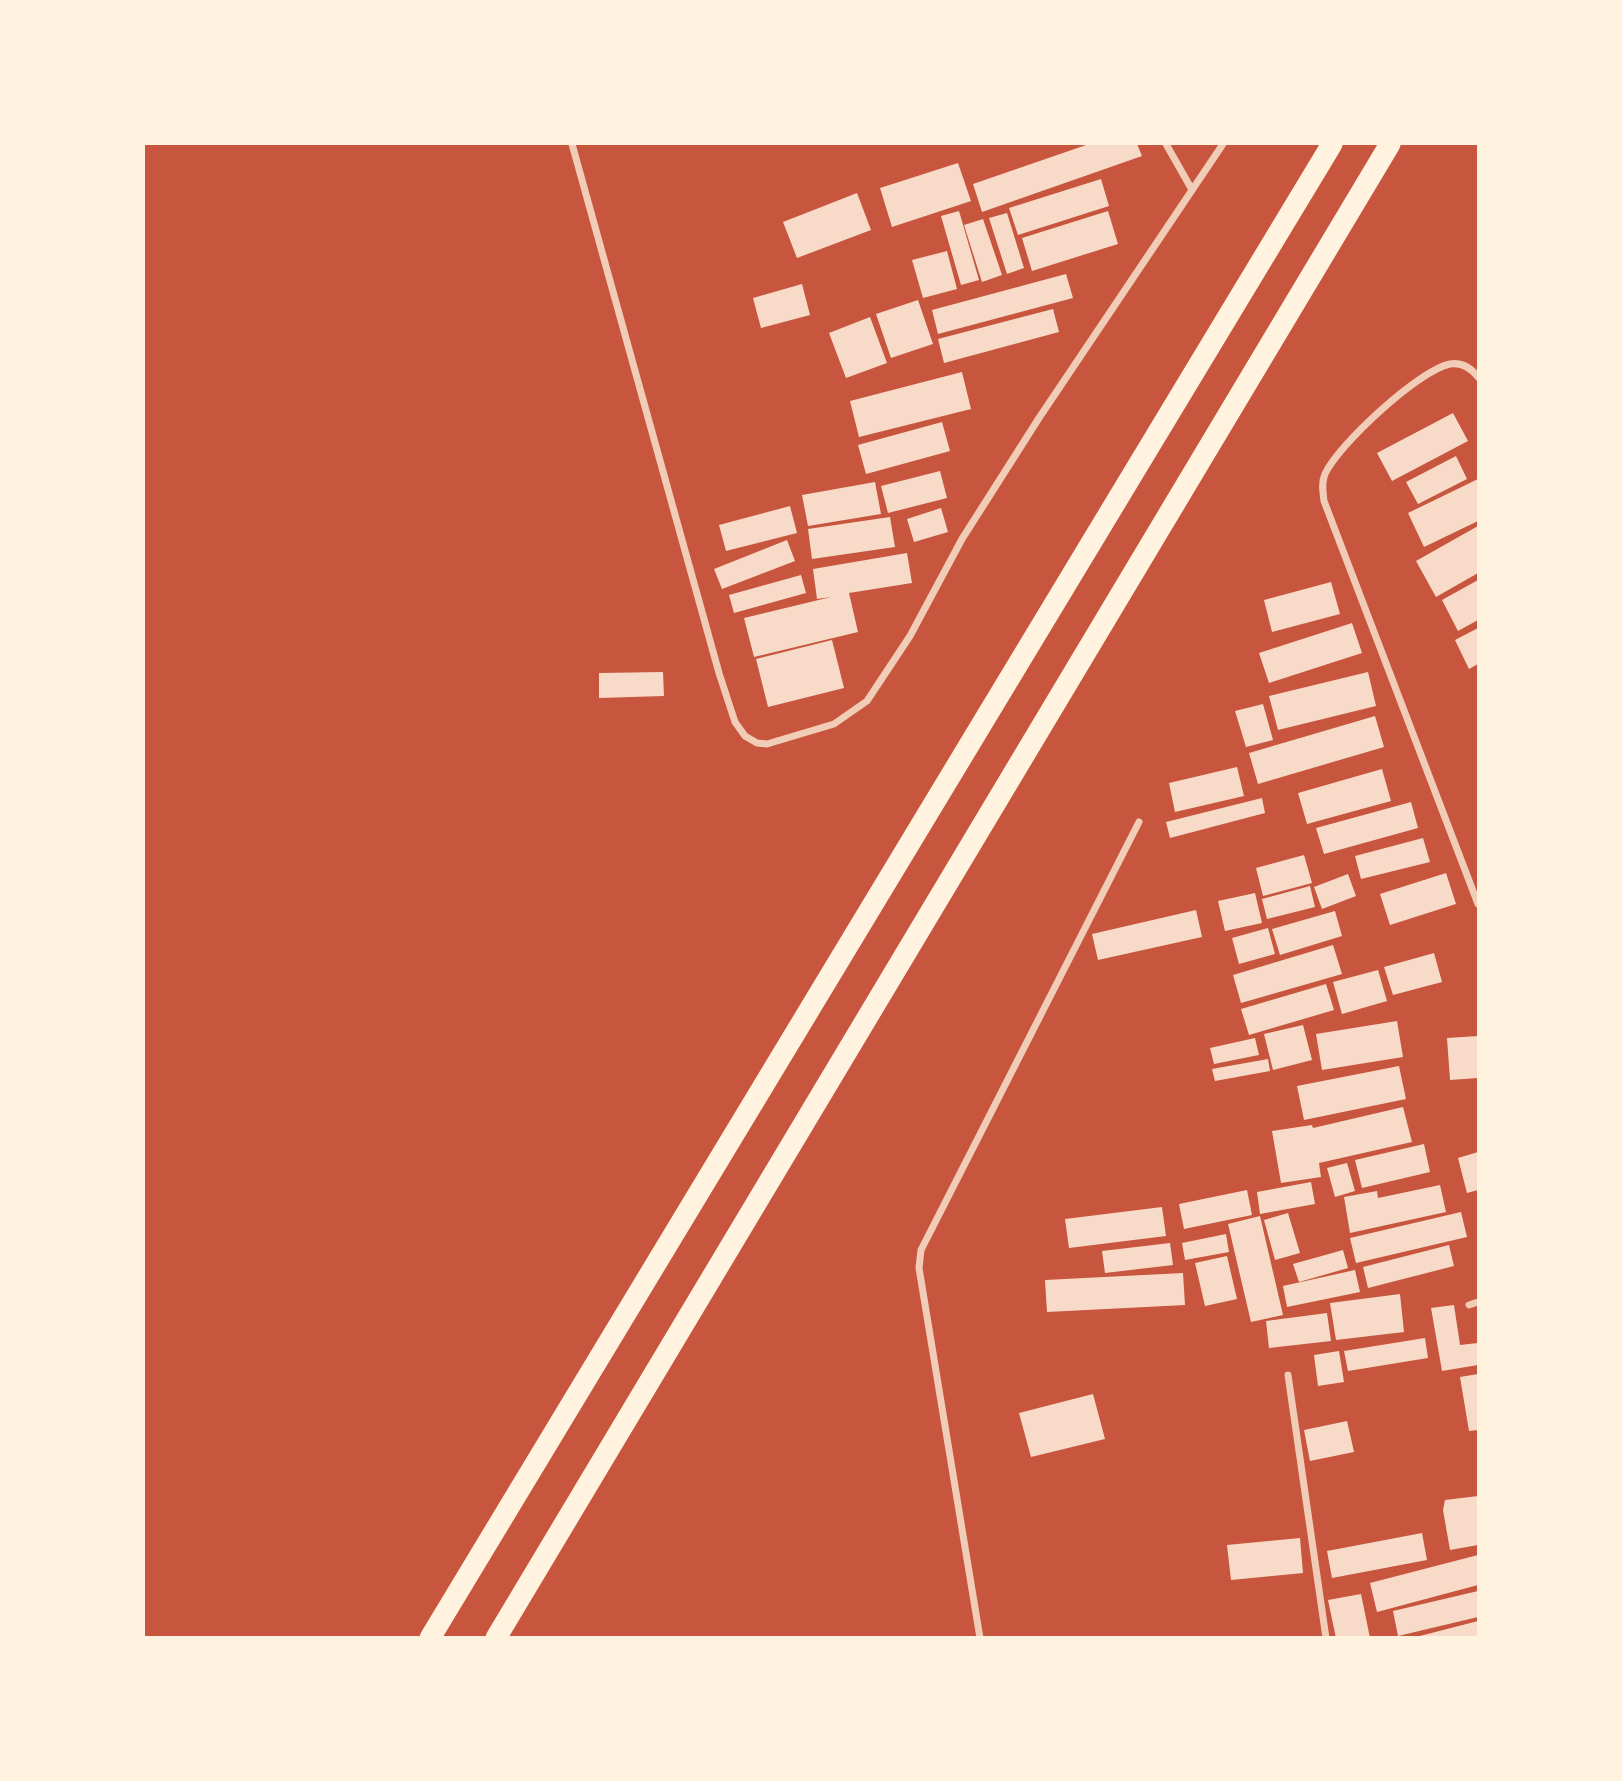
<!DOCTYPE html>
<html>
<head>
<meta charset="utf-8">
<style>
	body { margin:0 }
	#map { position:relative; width:1622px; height:1781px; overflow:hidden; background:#c8553d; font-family:Roboto,sans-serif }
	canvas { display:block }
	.frame { position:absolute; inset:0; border:145px solid #fff3e0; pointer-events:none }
</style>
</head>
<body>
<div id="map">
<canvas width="1622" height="1781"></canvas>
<div class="frame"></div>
</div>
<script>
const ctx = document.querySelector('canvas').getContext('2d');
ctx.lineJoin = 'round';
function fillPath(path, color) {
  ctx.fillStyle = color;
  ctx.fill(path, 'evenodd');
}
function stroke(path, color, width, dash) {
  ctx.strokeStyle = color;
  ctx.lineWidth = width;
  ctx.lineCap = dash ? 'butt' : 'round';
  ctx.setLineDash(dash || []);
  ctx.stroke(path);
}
const building = new Path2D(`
	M1089,144H1137L1142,156L982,212L973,184Z
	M958,163L971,201L892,227L880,188Z
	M1101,179L1109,206L1018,235L1009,208Z
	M857,193L871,230L797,258L783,222Z
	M959,211L979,280L961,285L941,216Z
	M1108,211L1118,244L1032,271L1022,238Z
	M1007,213L1024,268L1007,274L989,218Z
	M983,219L1002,275L982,282L964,225Z
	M947,251L957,289L923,298L912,260Z
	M1066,274L1073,298L938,334L932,310Z
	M802,284L810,315L761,328L753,298Z
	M918,300L933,344L891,358L876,314Z
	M1053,309L1059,332L944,363L938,339Z
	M870,317L887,363L846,378L829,333Z
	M962,372L971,409L859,437L850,401Z
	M1453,413L1468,441L1392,481L1377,453Z
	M942,422L950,451L866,474L858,445Z
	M1456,456L1467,479L1418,504L1406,482Z
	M940,471L947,498L888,513L881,486Z
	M1478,479V521L1424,547L1408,513Z
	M875,482L881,514L808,526L802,495Z
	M790,506L797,533L726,551L719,525Z
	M941,508L948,532L914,542L907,519Z
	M890,517L895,547L812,559L808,529Z
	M1478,526V573L1436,597L1416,561Z
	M787,540L795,561L722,589L714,569Z
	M907,553L912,583L849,593L858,632L754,657L744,618L831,597L817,599L813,569Z
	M801,575L806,593L734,613L729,595Z
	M1478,580V620L1458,631L1442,600Z
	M1331,582L1340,614L1272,632L1264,600Z
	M1352,623L1362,653L1269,683L1259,653Z
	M1478,628V664L1469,669L1455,640Z
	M832,640L844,688L768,707L756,659Z
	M663,672L664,696L599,698V673Z
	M1368,672L1376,706L1278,730L1269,696Z
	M1263,704L1273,740L1246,747L1235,711Z
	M1375,716L1384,747L1258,784L1249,753Z
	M1237,767L1244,796L1175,812L1169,783Z
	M1382,769L1391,801L1307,824L1298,793Z
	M1262,798L1265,813L1170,838L1166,822Z
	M1411,802L1418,828L1324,854L1316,828Z
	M1423,838L1430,862L1361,879L1355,856Z
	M1304,855L1312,883L1263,896L1256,868Z
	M1446,873L1456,904L1390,925L1380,894Z
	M1348,874L1356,896L1322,909L1314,887Z
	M1310,886L1315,907L1267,919L1262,899Z
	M1255,893L1262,923L1225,931L1218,901Z
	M1196,910L1202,937L1098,960L1092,934Z
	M1335,911L1342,936L1280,955L1272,929Z
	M1268,928L1275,954L1239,964L1232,938Z
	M1333,945L1342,974L1241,1003L1233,975Z
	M1434,953L1442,982L1393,995L1384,967Z
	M1378,970L1387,1001L1342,1014L1333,982Z
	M1326,984L1334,1010L1249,1035L1241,1009Z
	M1397,1021L1403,1057L1322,1070L1316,1034Z
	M1303,1025L1312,1060L1273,1070L1264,1034Z
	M1478,1036V1078L1450,1080L1447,1038Z
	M1255,1038L1259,1055L1214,1064L1210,1048Z
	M1268,1059L1270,1071L1215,1081L1212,1069Z
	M1399,1066L1406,1099L1304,1120L1297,1086Z
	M1403,1107L1412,1142L1319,1163L1321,1177L1281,1183L1272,1131L1312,1125L1313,1128Z
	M1424,1144L1430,1172L1362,1188L1355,1160Z
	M1478,1152V1190L1467,1193L1458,1158Z
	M1347,1163L1355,1191L1335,1197L1327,1168Z
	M1311,1182L1315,1204L1260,1214L1257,1192Z
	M1440,1185L1446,1212L1350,1233L1344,1197L1377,1191L1378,1198Z
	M1247,1190L1252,1215L1184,1229L1179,1204Z
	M1162,1207L1166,1236L1069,1248L1065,1219Z
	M1461,1212L1467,1237L1356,1263L1350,1238Z
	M1288,1213L1300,1253L1275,1260L1264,1220Z
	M1260,1216L1283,1315L1251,1322L1228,1224Z
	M1226,1234L1229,1252L1185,1260L1182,1243Z
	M1170,1243L1173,1265L1105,1273L1102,1251Z
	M1449,1245L1454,1266L1368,1288L1363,1267Z
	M1343,1250L1348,1268L1299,1282L1293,1264Z
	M1227,1256L1237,1299L1205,1306L1195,1263Z
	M1355,1270L1360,1292L1287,1307L1283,1286Z
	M1183,1273L1185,1305L1047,1312L1045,1280Z
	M1400,1294L1404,1332L1336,1340L1330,1303Z
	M1454,1305L1460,1345L1478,1343V1365L1442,1371L1431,1308Z
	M1327,1313L1331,1341L1269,1348L1266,1321Z
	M1425,1338L1428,1358L1348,1371L1344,1351Z
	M1339,1351L1344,1382L1318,1386L1314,1355Z
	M1478,1374V1430L1469,1431L1460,1377Z
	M1093,1394L1105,1439L1031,1457L1019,1413Z
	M1347,1421L1354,1452L1310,1461L1304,1430Z
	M1478,1496V1545L1450,1550L1443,1510L1445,1500Z
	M1422,1533L1427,1560L1332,1578L1327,1551Z
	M1300,1538L1303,1573L1231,1580L1227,1545Z
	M1478,1555V1585L1377,1612L1370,1583Z
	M1478,1591V1617L1398,1636L1393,1611Z
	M1361,1594L1370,1638H1336L1328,1600Z
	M1478,1621V1638H1416V1637Z`);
const minor = new Path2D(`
	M572,144L719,673L735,722L745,736L757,743L767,744L834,724L867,701L910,636L962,539L1039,418L1223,144
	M1166,144L1191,188
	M1478,377C1471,368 1462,362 1450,364C1419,370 1338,445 1325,474C1321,483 1323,492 1324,501L1478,904
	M1469,1305L1478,1302
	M1288,1375L1326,1638
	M980,1638L919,1268L921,1250L1139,822`);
const motorway = new Path2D(`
	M430,1638L1332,144
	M496,1638L1390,144`);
fillPath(building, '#f7dbc8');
stroke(minor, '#f1ccb7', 7);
stroke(motorway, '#fff3e0', 21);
</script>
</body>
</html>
